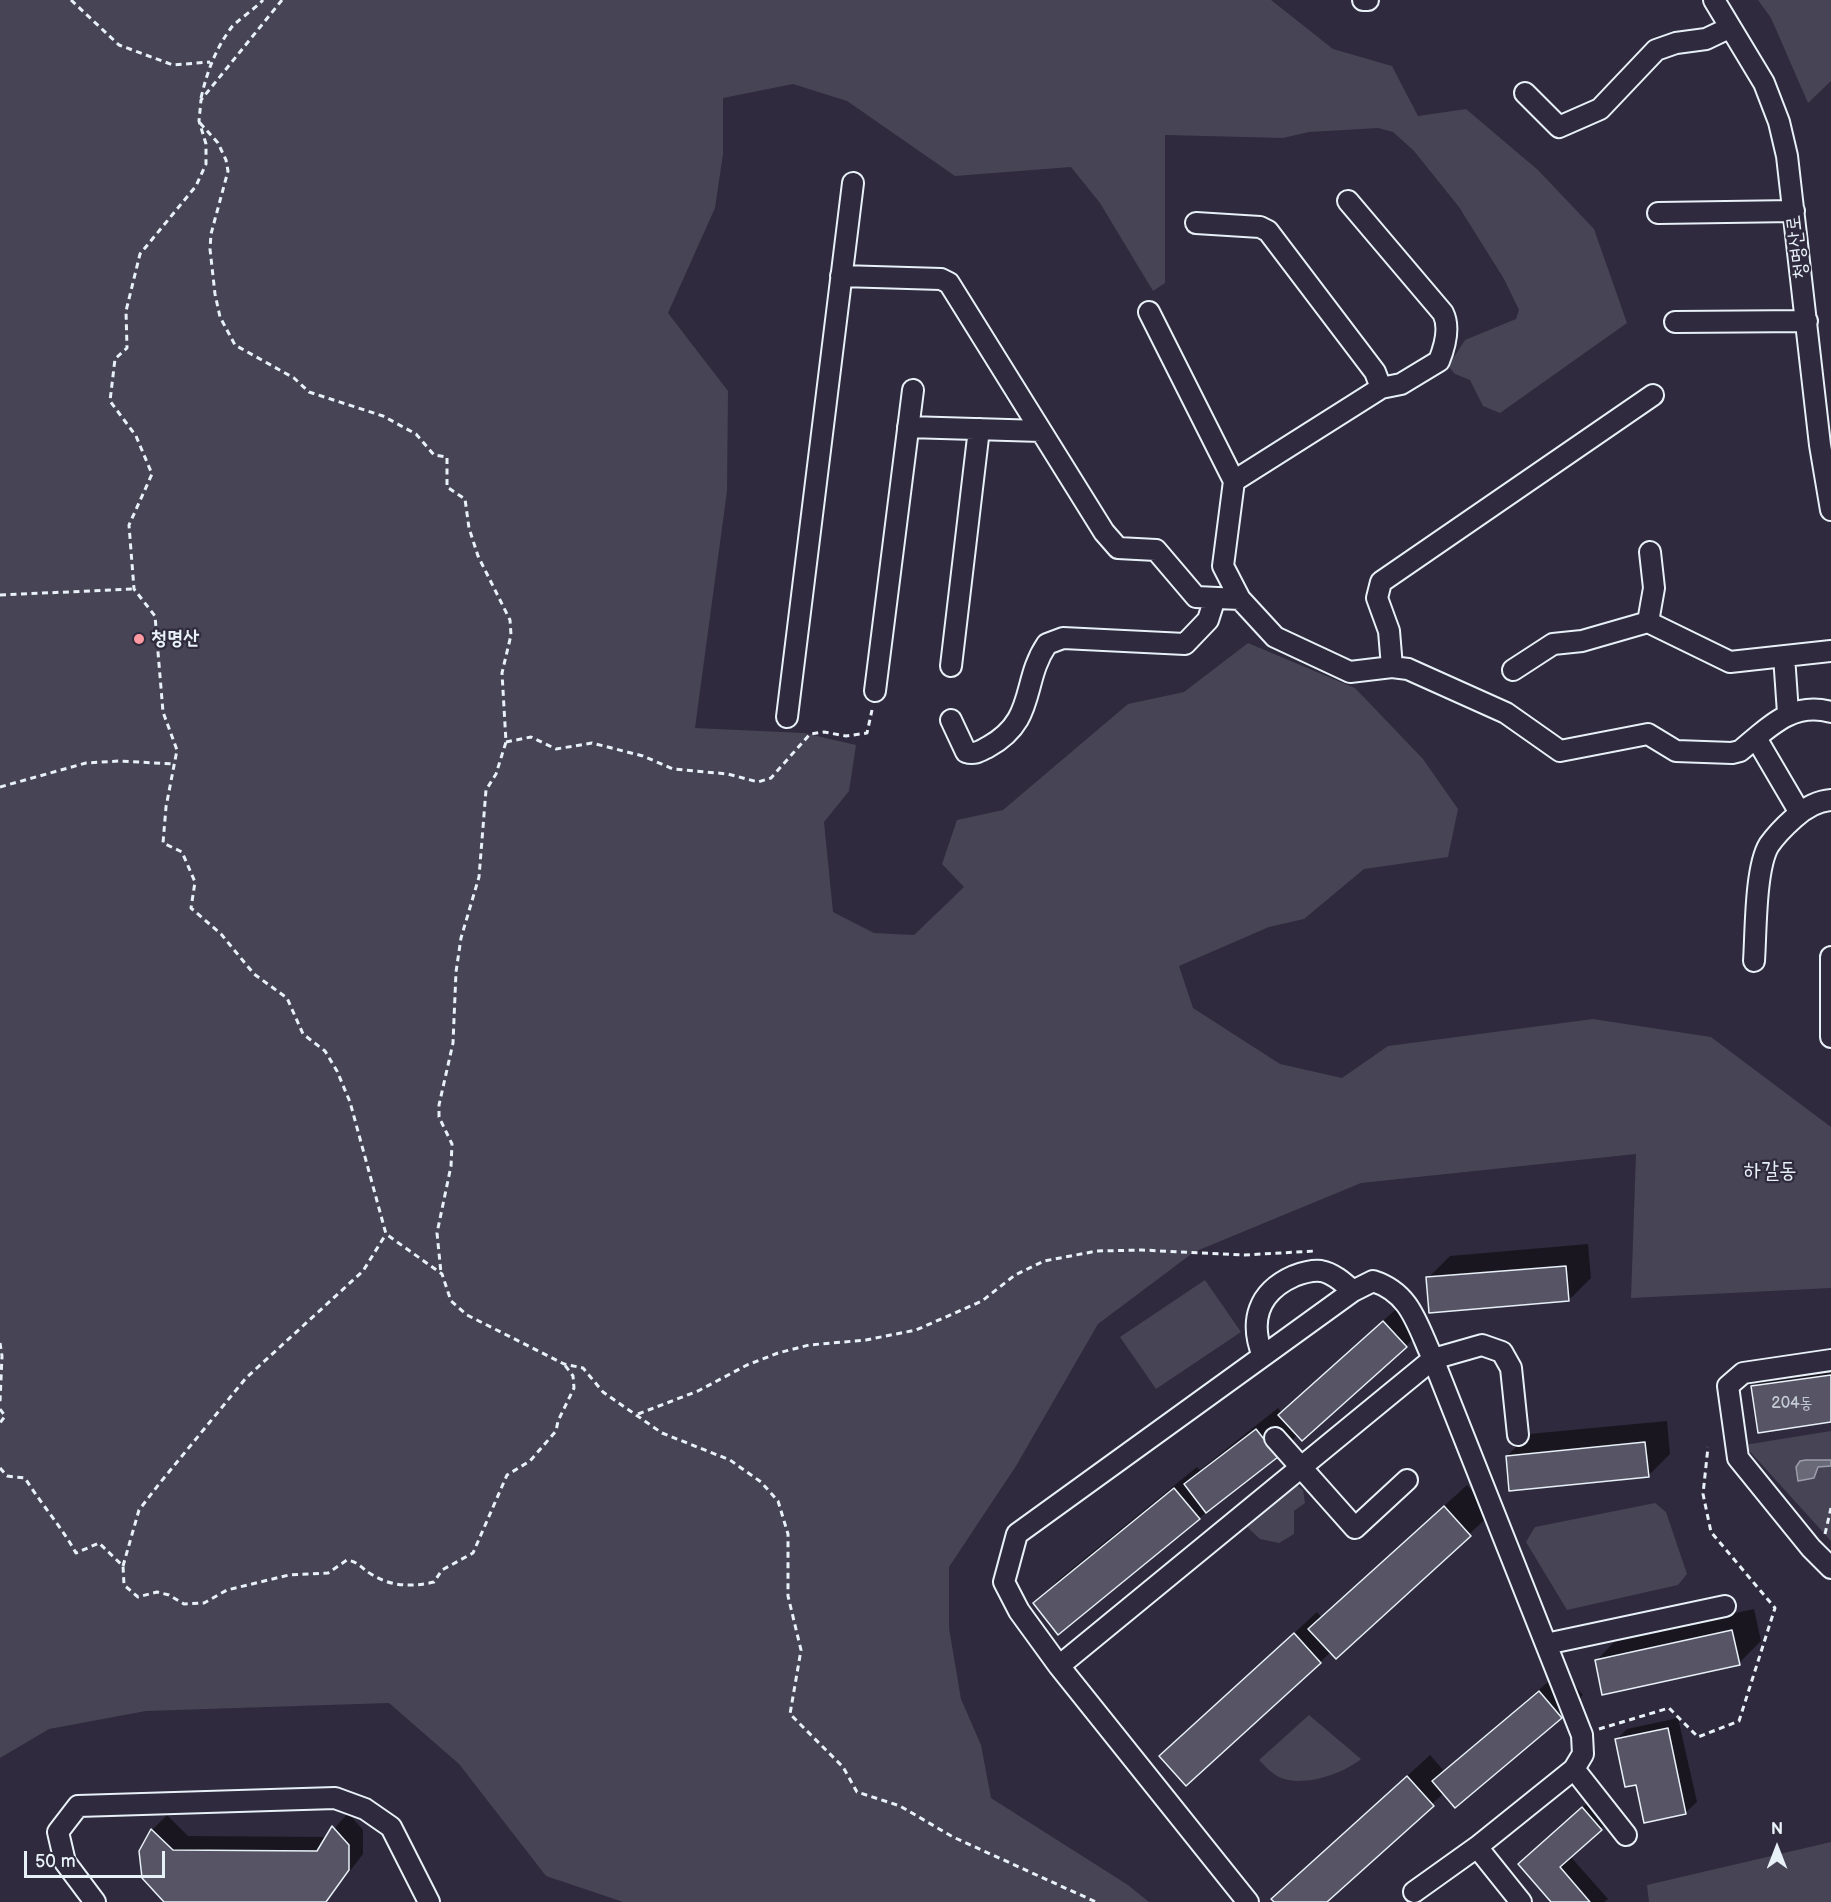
<!DOCTYPE html>
<html>
<head>
<meta charset="utf-8">
<style>
	body { margin:0 }
	#map { position:relative; width:1831px; height:1902px; overflow:hidden; background:#2f2a3d; font-family:"Balsamiq Sans",sans-serif }
	canvas { display:block }
	.north { position:absolute; left:1747px; top:1818px; width:60px; height:60px; -webkit-text-stroke:4px #2f2a3d; paint-order:stroke; rotate:0deg; font-size:16px; font-weight:700; line-height:24px; text-align:center; color:#e8f1f8 }
	.north::after { content:''; display:block; margin:auto; width:21px; height:27px; background:#e8f1f8; clip-path:polygon(50% 0,100% 100%,50% 72%,0 100%) }
	.scale { position:absolute; left:24px; top:1851px; width:141px; height:27px; box-sizing:border-box; border:3px solid #e8f1f8; border-top:0; padding-left:8px; font-size:18px; line-height:21px; white-space:nowrap; color:#e8f1f8; -webkit-text-stroke:4px #2f2a3d; paint-order:stroke }
</style>
</head>
<body>
<div id="map">
<canvas width="1831" height="1902"></canvas>
<div class="north">N</div>
<div class="scale">50 m</div>
</div>
<script>
const ctx = document.querySelector('canvas').getContext('2d');
ctx.lineJoin = 'round';
function fillPath(path, color) {
  ctx.fillStyle = color;
  ctx.fill(path, 'evenodd');
}
function stroke(path, color, width, dash) {
  ctx.strokeStyle = color;
  ctx.lineWidth = width;
  ctx.lineCap = dash ? 'butt' : 'round';
  ctx.setLineDash(dash || []);
  ctx.stroke(path);
}
function drawText(font, color, halo, rows, align = 'center') {
  ctx.font = font + ' "Balsamiq Sans","Poor Story",sans-serif';
  ctx.lineWidth = 4.5;
  ctx.setLineDash([]);
  ctx.textBaseline = 'middle';
  ctx.strokeStyle = halo;
  ctx.fillStyle = color;
  for (const [text, x, y, turn = 0] of rows) {
    ctx.save();
    ctx.translate(x, y);
    ctx.rotate((+turn || 0) * Math.PI / 180);
    ctx.textAlign = isNaN(turn) ? turn : align;
    if (halo) ctx.strokeText(text, 0, 0);
    ctx.fillText(text, 0, 0);
    ctx.restore();
  }
}
const green = new Path2D(`
	M0,0H1271L1333,49L1392,66L1418,116L1466,109L1538,170L1594,229L1627,323L1500,413L1483,406L1470,380L1455,374L1448,366L1465,340L1516,319L1519,310L1504,279L1459,207L1414,151L1393,132L1378,128L1309,132L1283,138L1165,135V283L1153,291L1100,203L1071,167L955,176L847,101L793,84L723,98V154L715,208L668,313L728,391L727,491L695,728L804,733L856,745L849,791L824,822L833,912L874,933L914,935L964,887L942,864L957,820L1003,810L1128,704L1184,692L1248,643L1355,688L1423,759L1458,809L1448,857L1364,869L1304,919L1269,927L1179,966L1193,1008L1280,1064L1342,1078L1388,1046L1593,1019L1711,1037L1831,1127V1288L1631,1298L1636,1154L1361,1183L1194,1252L1098,1324L1016,1466L949,1567V1628L961,1699L981,1745L991,1798L1128,1885L1149,1902H623L546,1876L459,1764L389,1703L146,1711L49,1729L0,1758Z
	M1758,0H1831V81L1808,103L1771,18Z
	M1205,1280L1241,1332L1156,1389L1120,1337Z
	M1831,1431V1541L1744,1445Z
	M1295,1483L1303,1490L1305,1503L1294,1511V1534L1279,1543L1260,1539L1245,1525Z
	M1655,1503L1666,1512L1687,1574L1678,1585L1567,1610L1526,1542L1535,1527Z
	M1309,1715L1361,1759C1343,1774 1304,1787 1281,1778C1273,1775 1265,1766 1259,1760Z
	M1831,1842V1902H1649L1647,1885Z`);
const water = new Path2D(`
	M1806,1460H1831V1466L1818,1467L1814,1478L1798,1481L1796,1467L1800,1461Z`);
const shadow = new Path2D(`
	M1588,1244L1591,1278L1569,1300L1428,1278L1450,1256Z
	M1406,1300L1428,1324L1406,1346L1298,1434L1277,1456L1199,1518L1035,1604L1057,1581L1197,1467L1200,1470L1278,1408L1282,1413Z
	M1831,1357V1421L1753,1387L1775,1365Z
	M1667,1421L1670,1454L1648,1476L1507,1456L1529,1434Z
	M1467,1485L1492,1513L1336,1657L1331,1652L1186,1784L1161,1756L1317,1612L1322,1618Z
	M1754,1609L1761,1641L1739,1663L1596,1661L1618,1638Z
	M1562,1670L1583,1695L1561,1717L1455,1806L1444,1793L1325,1902H1276L1273,1899L1430,1755L1444,1771Z
	M1678,1718L1697,1802L1686,1812L1637,1783L1616,1740L1627,1729Z
	M1593,1798L1612,1818L1570,1856L1608,1899L1604,1902H1553L1520,1864Z
	M348,1813L363,1830V1854L326,1902H166L140,1852L152,1830L167,1815L188,1836L327,1837Z`);
const building = new Path2D(`
	M1566,1266L1569,1301L1429,1313L1426,1277Z
	M1383,1321L1407,1347L1302,1441L1278,1415Z
	M1831,1375V1422L1758,1433L1751,1386Z
	M1256,1429L1278,1457L1206,1513L1184,1484Z
	M1645,1442L1649,1477L1509,1491L1506,1456Z
	M1174,1488L1200,1519L1058,1635L1033,1603Z
	M1444,1506L1471,1536L1336,1659L1308,1629Z
	M1732,1630L1740,1665L1602,1695L1595,1660Z
	M1294,1633L1321,1663L1186,1786L1159,1756Z
	M1539,1691L1562,1718L1455,1808L1432,1781Z
	M1668,1728L1686,1814L1644,1823L1636,1785L1625,1787L1615,1739Z
	M1407,1776L1434,1806L1327,1902H1274L1271,1899Z
	M1582,1807L1602,1830L1560,1867L1590,1902H1551L1518,1864Z
	M332,1826L349,1845V1870L326,1902H164L142,1878L139,1851L151,1829L173,1850L317,1851Z`);
const path = new Path2D(`
	M71,0L119,45L173,65L210,62
	M282,0L201,100L199,121L206,144V164L196,186L140,254L126,311L127,348L115,359L110,401L136,436L152,474L129,525L134,589L155,616L163,712L177,750L166,807L163,843L182,852L195,882L191,908L221,934L254,974L287,998L303,1034L325,1051L337,1071L350,1102L386,1234L442,1274L451,1301L467,1315L564,1364L583,1368L603,1392L662,1433L730,1460L761,1482L778,1501L788,1534V1596L801,1650L790,1714L843,1767L857,1792L900,1806L953,1837L1096,1902
	M201,98C207,72 215,50 231,28C234,23 256,8 263,0
	M200,123L218,143L226,160L228,171L211,234L210,249L215,294L220,317L235,345L294,378L309,392L383,416L416,434L434,455L447,457V487L465,499L469,528L478,556L510,620L511,635L502,673L506,742L496,774L486,790L479,877L461,938L456,972L453,1043L439,1105V1117L452,1144L451,1166L437,1233L441,1273
	M0,595L133,589
	M506,742L531,737L556,749L592,743L643,756L673,769L728,774L758,782L771,778L810,734L824,732L846,736L867,733L872,710
	M0,787L86,763L120,761L174,764
	M0,1343L2,1356L0,1402
	M0,1409L5,1416L0,1423
	M638,1414L698,1391L747,1365L778,1353L809,1345L866,1340L916,1330L982,1301L1015,1275L1044,1261L1097,1251L1142,1250L1244,1255L1315,1251
	M0,1468L7,1476L25,1478C41,1504 61,1526 76,1553L99,1543L123,1566L124,1585L138,1597L157,1592L169,1595L184,1604L204,1603L227,1590L289,1575L328,1573L347,1560C359,1562 361,1568 371,1574C391,1587 412,1587 434,1582L442,1570L473,1553L507,1475L530,1461L556,1431L558,1421L574,1388L573,1376L564,1364
	M1825,1534L1831,1508
	M123,1566L139,1510L159,1484L246,1378L363,1271L386,1234
	M1599,1729L1669,1708L1698,1737L1739,1721L1775,1608L1711,1532L1703,1494L1708,1447`);
const minor = new Path2D(`
	M1363,0H1368
	M1714,0L1764,83L1779,122L1787,156L1820,445L1831,510
	M1525,93L1559,127L1600,109L1656,50L1676,43L1706,39L1729,28
	M1658,213L1794,211
	M1196,223L1260,227L1268,231L1375,372L1381,388
	M841,276L941,279L949,283L1104,532L1118,548L1156,550L1196,597L1240,599
	M1149,312L1234,481L1223,566L1240,599L1275,637L1350,672L1392,667L1408,669L1506,713L1560,751L1648,734L1676,751L1732,753L1740,751C1768,728 1792,701 1831,712
	M1675,322L1807,321
	M908,427L1041,431
	M1234,481L1381,388L1401,384L1439,361C1445,346 1450,327 1443,313L1348,201
	M1648,622L1654,588L1650,552
	M1784,656L1788,713
	M951,666L979,429
	M1392,667L1389,631L1377,598L1381,582L1653,395
	M1513,670L1553,644L1582,641L1648,622L1730,662L1831,651
	M875,691L913,390
	M787,717L853,183
	M951,720L966,752C975,755 980,751 988,747C1037,720 1021,682 1047,644L1063,638L1185,644L1208,620L1215,598
	M1756,738L1800,813
	M1831,957V1037
	M1754,961C1756,933 1755,868 1769,845C1776,835 1785,826 1794,818C1805,808 1816,801 1831,800
	M1263,1356C1249,1321 1258,1292 1294,1276C1302,1273 1313,1270 1321,1271C1333,1273 1344,1283 1353,1291
	M1831,1360L1743,1373L1728,1386L1738,1458L1811,1548L1831,1568
	M1275,1438L1355,1528L1407,1480
	M1546,1644L1725,1606
	M1059,1666L1433,1359L1482,1345L1502,1352L1511,1368L1518,1435
	M1574,1769L1626,1835
	M1477,1847L1521,1902
	M95,1902L65,1862L58,1832L78,1806L335,1798L365,1809L391,1827L429,1902
	M1248,1902L1059,1666L1019,1611L1004,1582L1017,1534L1353,1291L1373,1281C1411,1293 1417,1325 1433,1359L1582,1735L1583,1754L1574,1769L1477,1847L1414,1892`);
const markers = [
	[139,639,6,"#ff9aa2"]
];
const numberNames = [
	["204동",1792,1404]
];
const streetNames = [
	["청명산로",1798,247,-97]
];
const poiNames = [
	["청명산",151,639]
];
const quarterNames = [
	["하갈동",1770,1171]
];
fillPath(green, '#464455');
fillPath(water, '#696978');
stroke(water, '#9c9fab', 1.5);
fillPath(shadow, '#0007');
fillPath(building, '#575565');
stroke(building, '#e8f1f8', 1.5);
stroke(minor, '#e8f1f8', 24);
stroke(path, '#e8f1f8', 3, [6, 4.5]);
stroke(minor, '#2f2a3d', 20);
for (const [x, y, r, color] of markers) {
  const dot = new Path2D();
  dot.arc(x, y, r, 0, 2 * Math.PI);
  ctx.fillStyle = color;
  ctx.fill(dot);
  stroke(dot, '#2f2a3d', 2);
}
drawText('16px', '#c4cad3', null, numberNames);
drawText('20px', '#e8f1f8', '#2f2a3d', streetNames);
drawText('bold 20px', '#e8f1f8', '#2f2a3d', poiNames, 'left');
drawText('22px', '#e8f1f8', '#2f2a3d', quarterNames);
</script>
</body>
</html>
